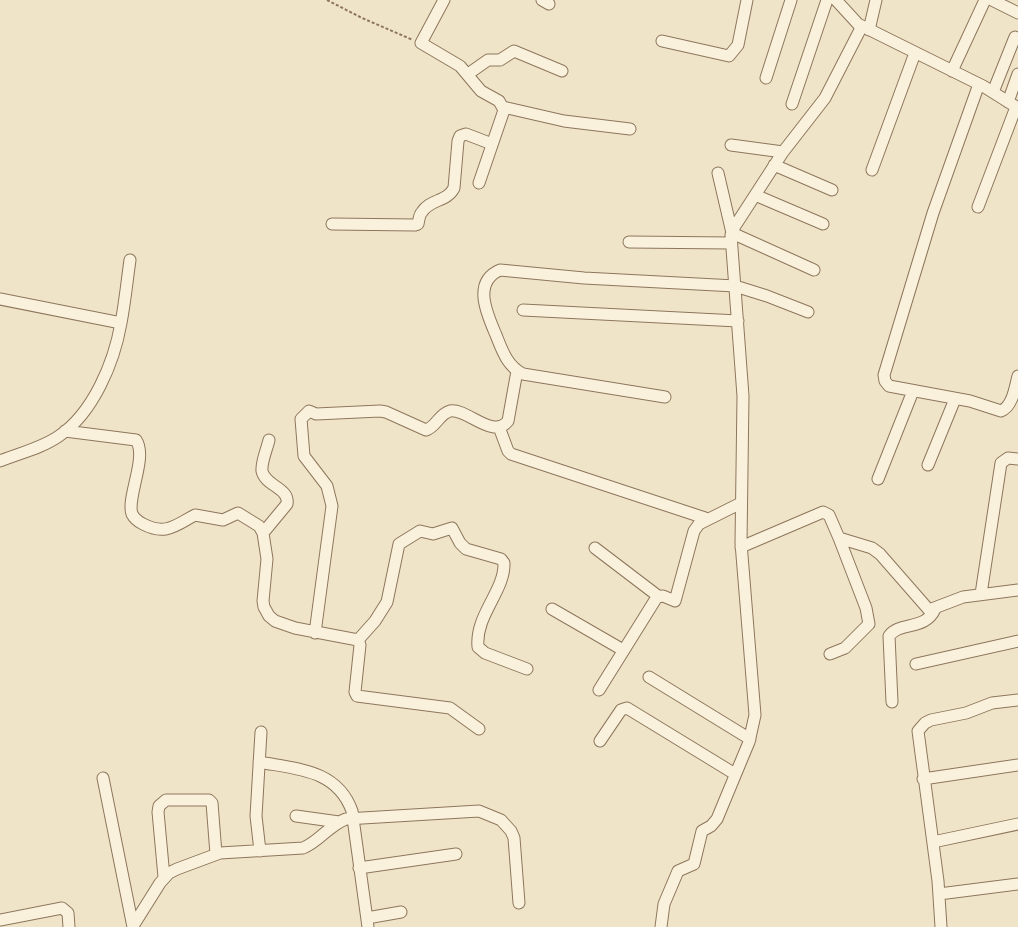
<!DOCTYPE html>
<html>
<head>
<meta charset="utf-8">
<style>
	body { margin:0 }
	canvas { display:block; background:#f0e4c8 }
</style>
</head>
<body>
<canvas width="1018" height="927"></canvas>
<script>
const ctx = document.querySelector('canvas').getContext('2d');
ctx.lineJoin = 'round';
function stroke(path, color, width, dash) {
  ctx.strokeStyle = color;
  ctx.lineWidth = width;
  ctx.lineCap = dash ? 'butt' : 'round';
  ctx.setLineDash(dash || []);
  ctx.stroke(path);
}
const path = new Path2D(`
	M327,0L362,18L413,40`);
const minor = new Path2D(`
	M444,0L421,43L460,66L481,91L499,101L504,110L479,183
	M542,0L549,4
	M836,0L858,24L983,86L1018,108
	M992,0L1018,13
	M869,30L876,0
	M662,41L729,56L738,45L747,0
	M952,71L985,0
	M468,74L488,60H500L514,51L562,71
	M766,78L791,0
	M979,84L933,213L884,375L885,381L889,386L970,401L1001,411C1013,406 1015,387 1018,376
	M993,92L1015,37
	M1008,102L1018,74
	M792,104L827,0
	M503,107L564,121L630,129
	M731,145L783,152
	M774,165L832,190
	M872,170L915,53
	M718,173L732,233L814,270
	M755,195L823,224
	M978,207L1016,107
	M332,224L415,225L418,224C419,220 419,215 422,212C430,199 447,202 454,188L458,141L460,136L466,134L492,144
	M629,242L731,243
	M0,299L121,323
	M523,310L738,321
	M665,397L523,374C507,366 502,350 496,335C487,314 472,282 500,270L584,278L735,286L767,296L808,312
	M499,427L508,451L511,454L708,519
	M65,431L136,440C148,457 126,498 132,514C134,518 139,522 143,524C166,536 176,525 195,515L223,520L238,513L259,526L263,533L267,559L263,601L264,607L269,616L275,621L295,628L358,640L360,645L355,692L357,696L450,708L479,729
	M0,461C20,453 42,448 59,436C93,413 114,363 121,323C125,302 127,281 130,260
	M928,465L955,399
	M878,479L913,391
	M263,533L287,504C290,488 265,486 262,471C261,462 267,449 269,440
	M741,547L823,512L829,515L839,538L872,548L880,554L929,610L963,597L1018,590
	M595,548L658,596
	M981,594L1001,463L1008,458L1018,459
	M552,609L623,650
	M315,633L332,506L327,486L304,456L301,419L309,411L316,414L380,411L386,412L426,430C436,427 439,414 450,411C467,408 493,440 508,421L517,371
	M358,640L375,621L387,602L399,544L420,531L433,534L452,528L460,543L466,549L501,559L504,563C505,591 475,615 478,647L485,653L527,669
	M830,654L845,648L869,624L866,608L839,538
	M916,664L1018,641
	M649,677L750,739
	M599,690L657,597L663,596L675,601L694,531L699,524L741,503
	M892,702L889,636C900,621 925,631 935,609
	M600,741L621,710L627,708L735,774
	M259,762C296,769 337,769 352,811L368,927
	M103,778L133,927
	M923,779L1018,765
	M296,816L339,822
	M933,842L1018,824
	M260,851L256,816L261,732
	M359,868L456,854
	M164,877L158,812L159,806L166,800H209L212,803L216,854
	M939,894L1018,884
	M367,918L401,912
	M0,920L62,908L68,913L69,927
	M133,926L160,883L169,873L177,869L220,853L303,848C319,842 329,825 346,819L479,811L501,820L511,831L514,838L519,903
	M661,927L664,904L678,871L694,864L702,831L711,826L717,819L749,742L755,715L741,543L743,396L731,235L735,226L783,152L825,98L862,26
	M941,927L938,881L918,731L925,723L931,720L966,713L992,703L1018,700`);
stroke(minor, '#8d765c', 13);
stroke(path, '#8d765c', 2, [3, 2]);
stroke(minor, '#faf1dc', 11);
</script>
</body>
</html>
